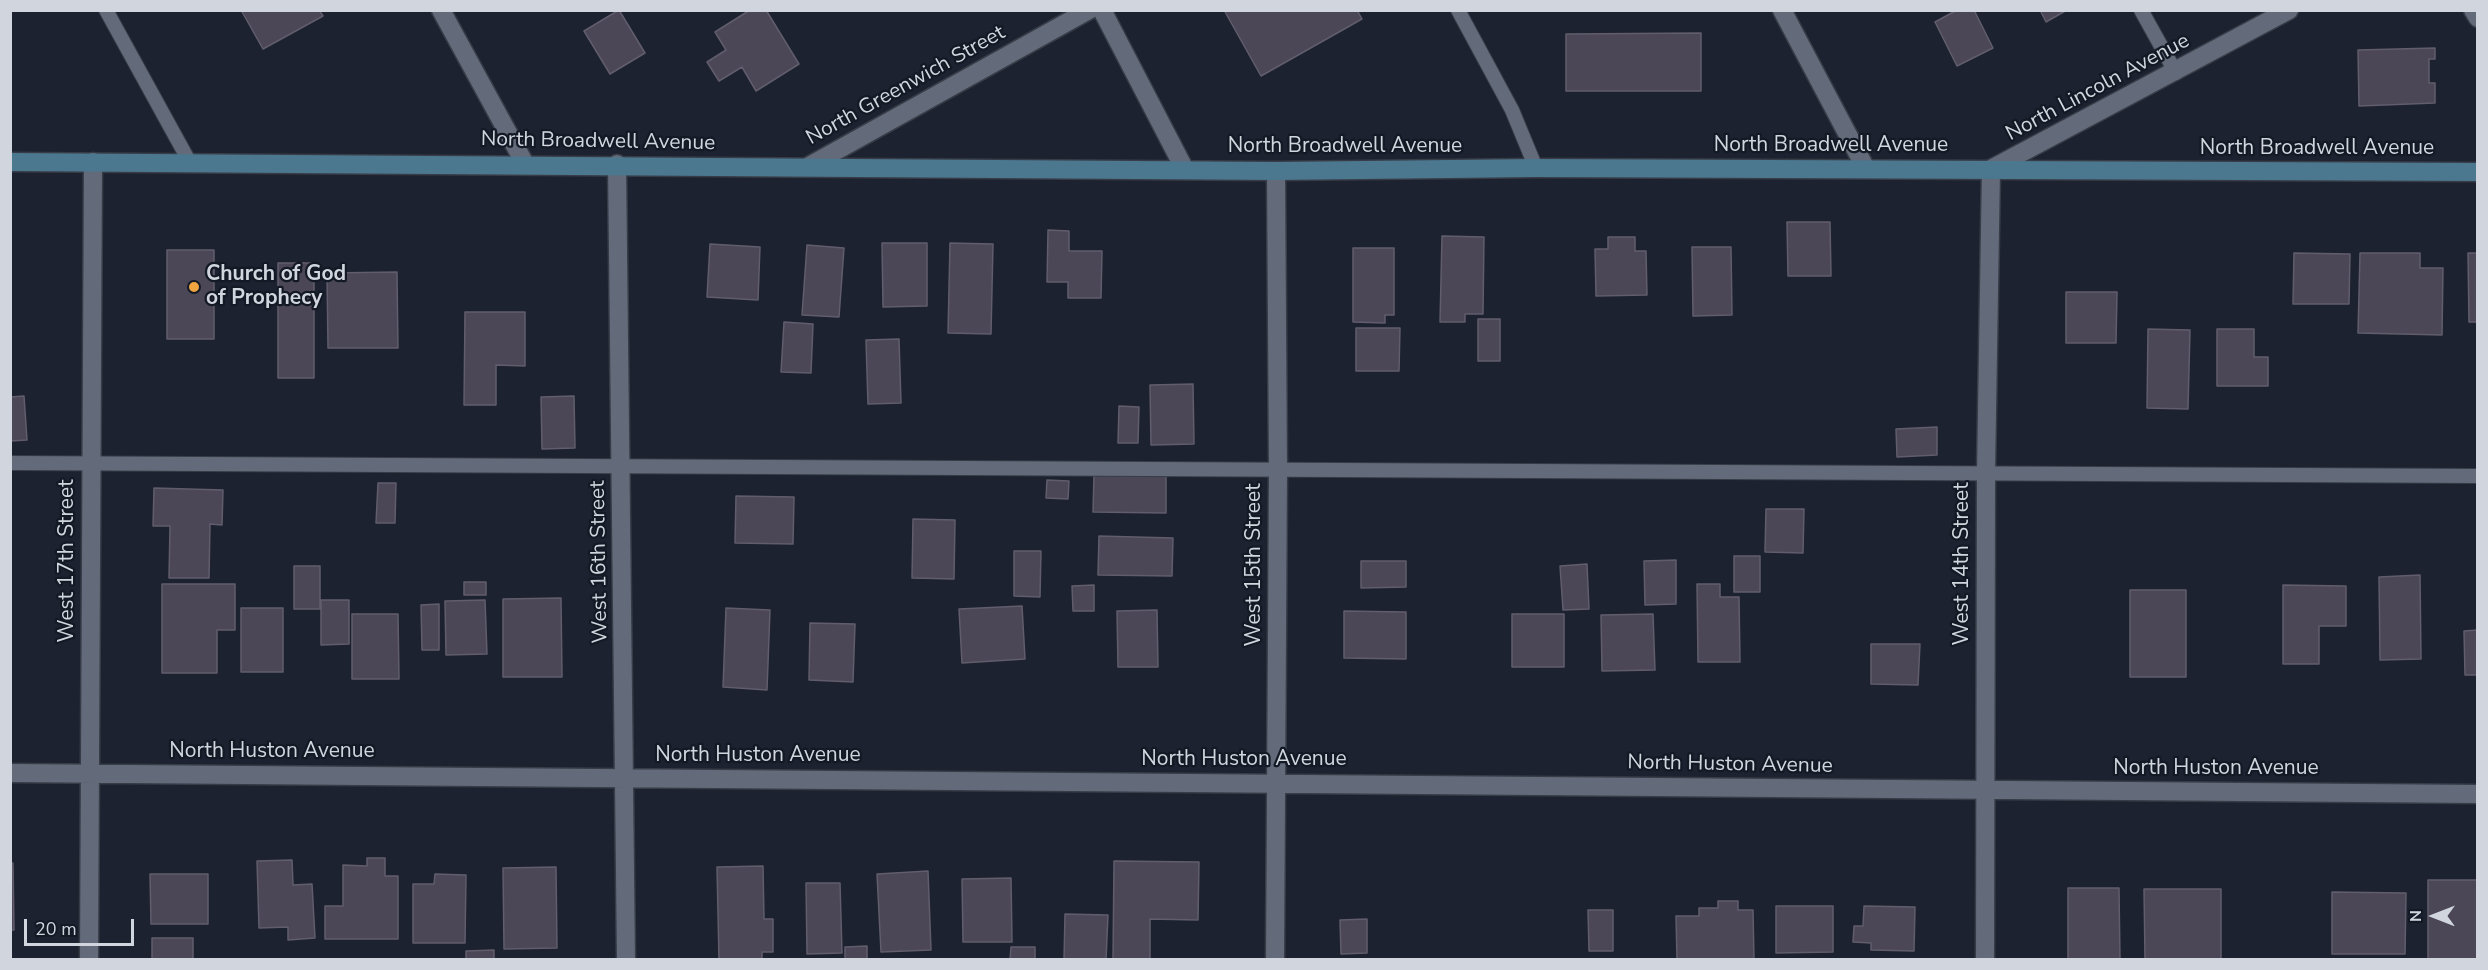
<!DOCTYPE html>
<html>
<head>
<meta charset="utf-8">
<style>
	body { margin:0 }
	#map { position:relative; width:2488px; height:970px; overflow:hidden; background:#1c222f; font-family:"Nunito Sans",sans-serif }
	canvas { display:block }
	.frame { position:absolute; inset:0; border:12px solid #d1d6de; pointer-events:none }
	.north { position:absolute; left:2404px; top:886px; width:60px; height:60px; -webkit-text-stroke:4px #131925; paint-order:stroke; rotate:270deg; font-size:16px; font-weight:700; line-height:24px; text-align:center; color:#d1d6de }
	.north::after { content:''; display:block; margin:auto; width:21px; height:27px; background:#d1d6de; clip-path:polygon(50% 0,100% 100%,50% 72%,0 100%) }
	.scale { position:absolute; left:24px; top:919px; width:110px; height:27px; box-sizing:border-box; border:3px solid #d1d6de; border-top:0; padding-left:8px; font-size:18px; line-height:21px; white-space:nowrap; color:#d1d6de; -webkit-text-stroke:4px #131925; paint-order:stroke }
</style>
</head>
<body>
<div id="map">
<canvas width="2488" height="970"></canvas>
<div class="frame"></div>
<div class="north">N</div>
<div class="scale">20 m</div>
</div>
<script>
const ctx = document.querySelector('canvas').getContext('2d');
ctx.lineJoin = 'round';
function fillPath(path, color) {
  ctx.fillStyle = color;
  ctx.fill(path, 'evenodd');
}
function stroke(path, color, width, dash) {
  ctx.strokeStyle = color;
  ctx.lineWidth = width;
  ctx.lineCap = dash ? 'butt' : 'round';
  ctx.setLineDash(dash || []);
  ctx.stroke(path);
}
function drawText(font, color, halo, rows, align = 'center') {
  ctx.font = font + ' "Nunito Sans",sans-serif';
  ctx.lineWidth = 4.5;
  ctx.setLineDash([]);
  ctx.textBaseline = 'middle';
  ctx.strokeStyle = halo;
  ctx.fillStyle = color;
  for (const [text, x, y, turn = 0] of rows) {
    ctx.save();
    ctx.translate(x, y);
    ctx.rotate((+turn || 0) * Math.PI / 180);
    ctx.textAlign = isNaN(turn) ? turn : align;
    if (halo) ctx.strokeText(text, 0, 0);
    ctx.fillText(text, 0, 0);
    ctx.restore();
  }
}
const building = new Path2D(`
	M241,10H319L323,16L263,49Z
	M619,10L645,53L610,74L584,31Z
	M750,10H766L799,64L756,91L742,67L719,81L707,62L726,50L715,32Z
	M1224,10H1357L1362,19L1261,76Z
	M1957,10H1974L1993,48L1957,66L1935,22Z
	M2040,10H2067L2046,22Z
	M1701,33V91H1566V34Z
	M2435,48V59H2429V83H2435V103L2359,106L2358,50Z
	M1787,222H1830L1831,276H1788Z
	M1048,230L1069,231V251H1102L1101,298H1068V282H1047Z
	M1442,236L1484,237L1483,314H1465V322H1440Z
	M1608,237H1635V251H1646L1647,295L1596,296L1595,249H1608Z
	M882,243H927V306L883,307Z
	M950,243L993,244L991,334L948,333Z
	M710,244L760,247L758,300L707,297Z
	M807,245L844,248L839,317L802,315Z
	M1692,247H1731L1732,315L1693,316Z
	M1353,248H1394V315H1385V323L1353,322Z
	M167,250H214V339H167Z
	M2294,253L2350,254L2349,304H2293Z
	M2360,253H2420V268H2443L2442,335L2358,333Z
	M2468,253H2478V322H2469Z
	M278,263H314V378H278Z
	M397,272L398,348H328L327,273Z
	M2066,292H2117L2116,343H2066Z
	M465,312H525V366L496,365V405H464Z
	M1478,319H1500V361H1478Z
	M784,322L813,324L811,373L781,372Z
	M1356,328H1400L1399,371H1356Z
	M2148,329L2190,330L2188,409L2147,408Z
	M2217,329H2254V357H2268V386H2217Z
	M899,339L901,403L868,404L866,340Z
	M1193,384L1194,444L1151,445L1150,385Z
	M24,396L27,440L10,441V397Z
	M574,396L575,448L542,449L541,397Z
	M1119,406L1139,407L1138,443H1118Z
	M1937,427V455L1897,457L1896,429Z
	M1094,475L1166,476V513L1093,512Z
	M1047,480L1069,481L1068,499L1046,498Z
	M378,483H396L395,523H376Z
	M154,488L223,490L222,525L210,524L209,578H169L170,526H153Z
	M736,496L794,497L793,544L735,543Z
	M1766,509H1804L1803,553L1765,552Z
	M913,519L955,520L954,579L912,578Z
	M1099,536L1173,538L1172,576L1098,575Z
	M1014,551H1041L1040,597L1014,596Z
	M1734,556H1760V592H1734Z
	M1676,560V604L1645,605L1644,561Z
	M1361,561H1406V587L1361,588Z
	M1587,564L1589,609L1563,610L1560,566Z
	M294,566H320V609H294Z
	M2420,575L2421,659L2380,660L2379,577Z
	M464,582H486V595H464Z
	M162,584H235V630H217V673H162Z
	M1697,584H1720V597H1739L1740,662H1698Z
	M1094,585V611H1073L1072,586Z
	M2283,585L2346,586V626H2319V664H2283Z
	M2130,590H2186V677H2130Z
	M561,598L562,677H503V599Z
	M321,600H349V644L321,645Z
	M485,600L487,654L446,655L445,601Z
	M439,604V650H422L421,605Z
	M1022,606L1025,659L962,663L959,609Z
	M241,608H283V672H241Z
	M726,608L770,610L767,690L723,687Z
	M1157,610L1158,667H1118L1117,611Z
	M1344,611L1406,612V659L1344,658Z
	M352,614H398L399,679H352Z
	M1512,614H1564V667H1512Z
	M1653,614L1655,670L1602,671L1601,615Z
	M810,623L855,624L853,682L809,680Z
	M2478,630V675H2465L2464,631Z
	M1871,644H1920L1918,685L1871,684Z
	M367,858H385V876H398V939H325V906H343V865L367,866Z
	M292,860L293,885L312,884L315,938L288,940V927L259,928L257,861Z
	M1114,861L1199,862L1198,920L1150,919V960H1113Z
	M10,863H13L14,930H10Z
	M763,866L764,919H773V952H762V960H719L717,867Z
	M556,867L557,948L504,949L503,868Z
	M928,871L931,950L881,952L877,874Z
	M150,874H208V924H151Z
	M435,874L466,875L465,943H413V884H434Z
	M1011,878L1012,942H963L962,879Z
	M2428,880H2478V960H2428Z
	M806,883H840L842,953L807,954Z
	M2068,888H2119L2120,960H2068Z
	M2144,889H2221V960H2145Z
	M2332,892L2406,893L2405,954H2332Z
	M1718,901H1738V910H1753L1754,960H1677L1676,916H1699V908H1718Z
	M1776,906H1833V952L1776,953Z
	M1864,906L1915,907L1914,951L1871,950V943L1853,942L1854,926H1863Z
	M1588,910H1613V951H1589Z
	M1065,914L1108,915L1106,960H1064Z
	M1367,919V953L1341,954L1340,920Z
	M152,938H193V960H152Z
	M867,946V960H845V947Z
	M1011,947H1035V960H1010Z
	M494,950V960H466V951Z`);
const service = new Path2D(`
	M106,10L189,161
	M1458,10L1512,110L1536,168
	M2141,10L2176,73
	M10,463L2478,476`);
const minor = new Path2D(`
	M441,10L525,164
	M1102,10L1185,170
	M1782,10L1866,169
	M2473,10L2478,18
	M617,164L626,960
	M809,166L1089,10
	M10,773L2478,794
	M89,960L93,162
	M1275,960L1278,470L1276,171
	M1985,960L1986,472L1991,169L2289,10`);
const secondary = new Path2D(`
	M10,162L1276,171L1536,168L2478,172`);
const markers = [
	[194,287,6,"#f1a540"]
];
const streetNames = [
	["North Greenwich Street",906,86,-29],
	["North Lincoln Avenue",2098,88,-28],
	["North Broadwell Avenue",598,142,1],
	["North Broadwell Avenue",1831,146],
	["North Broadwell Avenue",1345,147],
	["North Broadwell Avenue",2317,149],
	["West 17th Street",68,561,-90],
	["West 16th Street",600,562,-91],
	["West 14th Street",1963,564,-90],
	["West 15th Street",1255,565,-90],
	["North Huston Avenue",272,752],
	["North Huston Avenue",758,756],
	["North Huston Avenue",1244,760],
	["North Huston Avenue",1730,765,1],
	["North Huston Avenue",2216,769]
];
const poiNames = [
	["Church of God",206,275],
	["of Prophecy",206,299]
];
fillPath(building, '#4b4756');
stroke(building, '#615d6d', 1.5);
stroke(service, '#373c47', 16);
stroke(minor, '#373c47', 21);
stroke(secondary, '#373c47', 21);
stroke(service, '#636b7a', 14);
stroke(minor, '#636b7a', 18);
stroke(secondary, '#4b778f', 18);
for (const [x, y, r, color] of markers) {
  const dot = new Path2D();
  dot.arc(x, y, r, 0, 2 * Math.PI);
  ctx.fillStyle = color;
  ctx.fill(dot);
  stroke(dot, '#131925', 2);
}
drawText('21px', '#d1d6de', '#131925', streetNames);
drawText('bold 21px', '#d1d6de', '#131925', poiNames, 'left');
</script>
</body>
</html>
